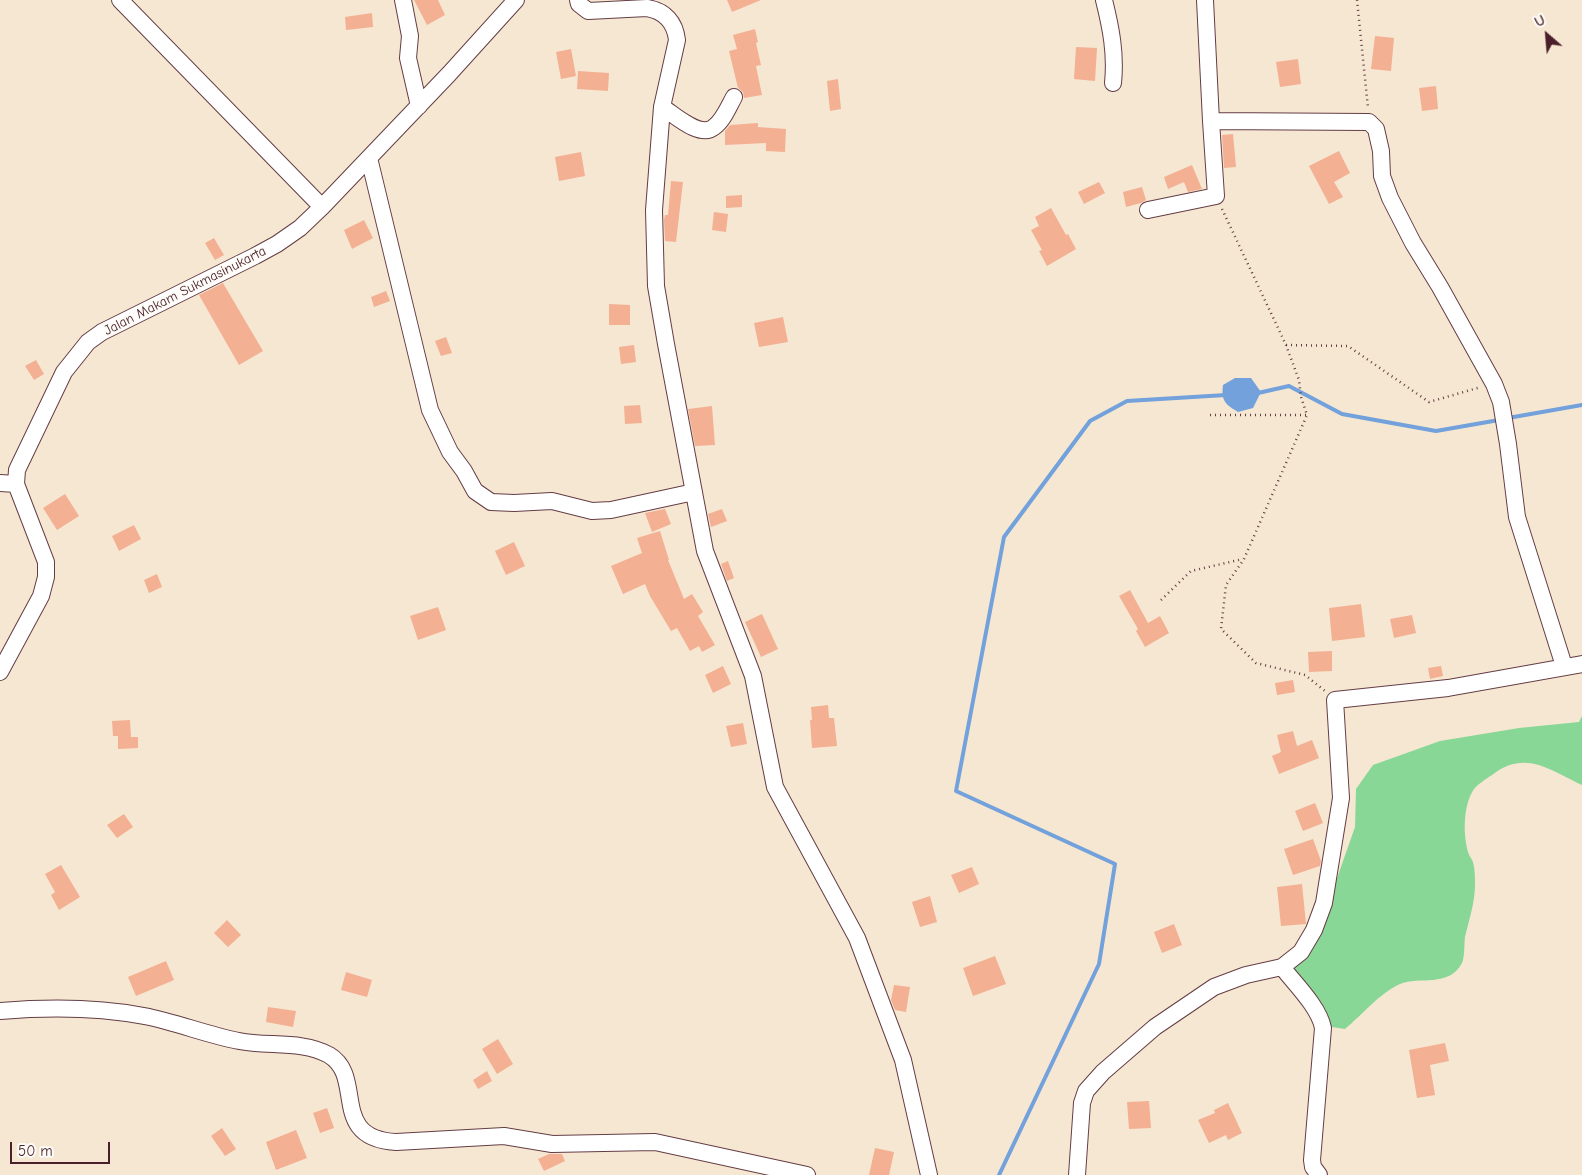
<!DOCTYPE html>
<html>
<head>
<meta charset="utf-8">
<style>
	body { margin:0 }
	#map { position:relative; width:1582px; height:1175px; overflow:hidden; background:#f6e7d2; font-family:"Comic Neue",sans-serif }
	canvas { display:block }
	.north { position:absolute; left:1522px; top:10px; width:50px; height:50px; -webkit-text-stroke:4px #fdfcf7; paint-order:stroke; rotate:333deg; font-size:14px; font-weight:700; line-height:20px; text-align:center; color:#4a1f2b }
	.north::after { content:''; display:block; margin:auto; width:18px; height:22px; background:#4a1f2b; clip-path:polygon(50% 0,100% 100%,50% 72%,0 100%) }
	.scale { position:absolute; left:10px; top:1142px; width:100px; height:22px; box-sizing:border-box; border:2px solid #4a1f2b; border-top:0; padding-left:6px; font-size:15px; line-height:18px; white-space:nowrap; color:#4a1f2b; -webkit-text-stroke:4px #fdfcf7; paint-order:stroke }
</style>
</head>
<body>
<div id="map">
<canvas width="1582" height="1175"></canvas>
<div class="north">U</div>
<div class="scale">50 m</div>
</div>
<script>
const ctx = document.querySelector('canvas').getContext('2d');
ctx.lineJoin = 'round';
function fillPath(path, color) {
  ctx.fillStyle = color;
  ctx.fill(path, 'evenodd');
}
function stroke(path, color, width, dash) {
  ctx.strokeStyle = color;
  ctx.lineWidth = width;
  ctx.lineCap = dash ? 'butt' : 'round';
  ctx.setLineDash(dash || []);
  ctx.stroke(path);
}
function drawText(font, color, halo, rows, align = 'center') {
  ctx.font = font + ' "Comic Neue",sans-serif';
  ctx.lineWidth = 4;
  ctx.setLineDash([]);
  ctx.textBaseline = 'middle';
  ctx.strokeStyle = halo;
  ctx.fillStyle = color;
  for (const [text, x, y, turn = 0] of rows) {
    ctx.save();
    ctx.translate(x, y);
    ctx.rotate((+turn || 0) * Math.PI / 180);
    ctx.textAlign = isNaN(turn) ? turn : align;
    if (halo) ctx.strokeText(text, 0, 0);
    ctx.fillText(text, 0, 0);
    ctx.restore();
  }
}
const green = new Path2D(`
	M1582,716V785C1550,770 1525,749 1492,775C1486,779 1478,784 1474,789C1463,805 1463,834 1468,852C1469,856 1472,859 1473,862C1475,869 1475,878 1475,885C1475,902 1469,920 1465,937C1464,944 1465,956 1462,963C1449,988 1419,976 1400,984C1381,992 1362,1015 1345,1029L1332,1027L1292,969L1323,918L1355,827L1356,789L1373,765L1440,741L1519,728L1579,722Z`);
const water = new Path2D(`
	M1235,378H1251L1261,392L1253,408L1238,412C1225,404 1221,401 1223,385Z`);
const stream = new Path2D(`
	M1258,393L1289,386L1342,414L1436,431L1499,420
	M1508,418L1582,405
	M999,1175L1099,964L1115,864L956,791L1004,537L1090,421L1127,401L1226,395`);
const building = new Path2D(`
	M414,0H438L445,15L427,25Z
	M727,0H761L732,12Z
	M372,13L373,27L346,30L345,17Z
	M755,29L758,42L756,43L761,65L756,66L762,95L744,98L743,92L738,88L729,51L737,49L733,35Z
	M1375,36L1394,38L1391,71L1371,69Z
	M1076,47L1097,48L1095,81L1074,79Z
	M571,49L576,76L561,79L556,52Z
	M1298,59L1301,84L1280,87L1276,62Z
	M578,71L609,73L608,91L577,89Z
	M838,79L841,109L830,111L827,81Z
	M1436,86L1438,109L1422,111L1419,88Z
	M758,123V127L786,129L785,152L766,151V143L725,145V131L730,125Z
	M1233,134L1236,167L1224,168L1222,135Z
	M1339,151L1350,173L1334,182L1343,197L1329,204L1309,166Z
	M581,152L585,176L559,181L555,157Z
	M1192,165L1202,189L1188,192L1184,182L1168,189L1164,177Z
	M671,181L683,182L676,242L665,241L664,220L665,215H668Z
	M1099,182L1105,193L1084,204L1078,192Z
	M1142,187L1146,200L1141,203L1126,207L1123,192Z
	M742,195V207L726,208V196Z
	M1051,208L1066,235L1068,234L1076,249L1047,266L1039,251L1042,250L1031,230L1039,226L1035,217Z
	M714,212L728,214L726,232L712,230Z
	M364,220L373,238L352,249L344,230Z
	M214,238L224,255L215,260L205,243Z
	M223,283L263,351L239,365L199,295Z
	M386,291L390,301L374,307L371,297Z
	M609,304L630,305V325H609Z
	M783,317L788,342L759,347L754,323Z
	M446,337L452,353L441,356L435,341Z
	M634,345L636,362L621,364L619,347Z
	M36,360L44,374L34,380L25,366Z
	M640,405L642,423L625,424L624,406Z
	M712,406L715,445L695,446L688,409Z
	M65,494L79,516L57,530L43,508Z
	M665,509L671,524L652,532L645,513Z
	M722,509L727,521L711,527L708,514Z
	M134,525L141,539L119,551L112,536Z
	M660,531L669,560H668L684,599L692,594L703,612L698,616L715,645L702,652L699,646L690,651L677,628L671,631L650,596L645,584L623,594L611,566L642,553L637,538Z
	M514,542L525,566L506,575L495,551Z
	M728,561L734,578L727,581L721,564Z
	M157,574L162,587L149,593L144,580Z
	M1130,590L1148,623L1160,616L1169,633L1145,647L1136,631L1138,629L1119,596Z
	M1361,604L1365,637L1332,641L1329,608Z
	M438,607L446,630L418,640L410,616Z
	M762,614L778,649L761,657L745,622Z
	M1412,615L1416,633L1394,638L1390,619Z
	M1332,651V671L1309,672L1308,652Z
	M723,666L731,684L713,693L705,675Z
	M1441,666L1443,676L1430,679L1428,668Z
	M1293,680L1295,692L1277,695L1275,683Z
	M828,705L829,718H834L837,746L812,748L810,720H812L811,707Z
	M130,720L131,737H138V748L118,749V736H113L112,721Z
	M743,723L747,744L731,747L726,726Z
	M1293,731L1297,746L1312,740L1319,758L1279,774L1272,756L1281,752L1277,735Z
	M1315,803L1323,823L1303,831L1295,811Z
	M124,814L133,827L117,838L107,825Z
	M1313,839L1321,861L1320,866L1293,875L1284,849Z
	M61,865L80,897L59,910L51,895L55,892L45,874Z
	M972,867L979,884L959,893L951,875Z
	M1302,884L1306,924L1281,926L1277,887Z
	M930,896L937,922L920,927L912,902Z
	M227,920L241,935L228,947L214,933Z
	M1174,924L1182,945L1162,953L1154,932Z
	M995,956L1006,984L973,996L963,968Z
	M166,961L174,980L136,996L128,977Z
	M346,972L372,980L367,997L341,990Z
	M894,985L910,987L906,1012L895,1010L891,1000Z
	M268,1007L296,1011L293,1027L266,1022Z
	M498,1039L513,1064L497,1074L482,1049Z
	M1445,1043L1449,1061L1430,1065L1435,1095L1417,1098L1409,1050Z
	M487,1071L492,1081L478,1089L473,1080Z
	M1149,1101L1151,1128L1129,1129L1127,1102Z
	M1228,1103L1242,1133L1228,1140L1226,1135L1209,1143L1198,1120L1215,1113L1214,1110Z
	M327,1108L334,1128L320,1133L313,1113Z
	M222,1128L236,1149L225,1156L211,1136Z
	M296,1130L307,1158L276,1170L266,1142Z
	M875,1148L894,1152L889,1175H869Z
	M549,1154H562L565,1161L544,1171L538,1159Z`);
const path = new Path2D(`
	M1357,0L1368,108
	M1222,209L1286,345L1299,380L1301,397L1307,415L1244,559L1226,585L1221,629L1256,663L1305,675L1325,691
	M1286,345L1348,346L1429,402L1481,387
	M1210,415H1307
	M1161,600L1191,571L1243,559`);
const minor = new Path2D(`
	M120,0L322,207
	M403,0L410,36L408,58L419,106
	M578,0L579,4L588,11L647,8C665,11 675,22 677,40L662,107L654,210L656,286L666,344L705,551L753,676L775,787L857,938L903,1060L929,1175
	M1104,0C1111,28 1116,54 1113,83
	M662,107C675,115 700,139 714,127C723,121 729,106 734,97
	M1211,121L1369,122L1376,129L1381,151L1382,176L1390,198L1413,243L1440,287L1494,384L1501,402L1508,444L1517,517L1564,666
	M369,158L430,410L450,452L464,471L475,491L491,502L514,503L552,501L592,511L611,510L694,492
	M1148,210L1216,196L1211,121L1205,0
	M0,483L16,484
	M0,672L41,596L46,577V562L16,484L17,470L64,372L88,342L102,332L255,256L277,244L300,228L322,207L449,74L516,0
	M1282,967C1295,984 1319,1007 1323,1028L1312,1160L1313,1167L1319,1175
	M0,1011C48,1007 97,1007 144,1016C176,1022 207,1035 239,1041C268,1047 302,1040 329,1055C366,1077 328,1138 396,1142L504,1136L552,1144L655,1142L807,1175
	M1077,1175L1082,1103L1086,1091L1103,1072L1155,1027L1214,987L1246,975L1282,967L1301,952L1314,930L1324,903L1341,798L1335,700L1448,688L1582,664`);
const streetNames = [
	["Jalan Makam Sukmasinukarta",185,291,-27]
];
fillPath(green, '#88d796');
fillPath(water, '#72a1db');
stroke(stream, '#72a1db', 4);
fillPath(building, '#f3b093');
stroke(minor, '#643d44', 18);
stroke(path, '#643d44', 2.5, [1, 4]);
stroke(minor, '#fff', 16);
drawText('14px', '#4a1f2b', '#fdfcf7', streetNames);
</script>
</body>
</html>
